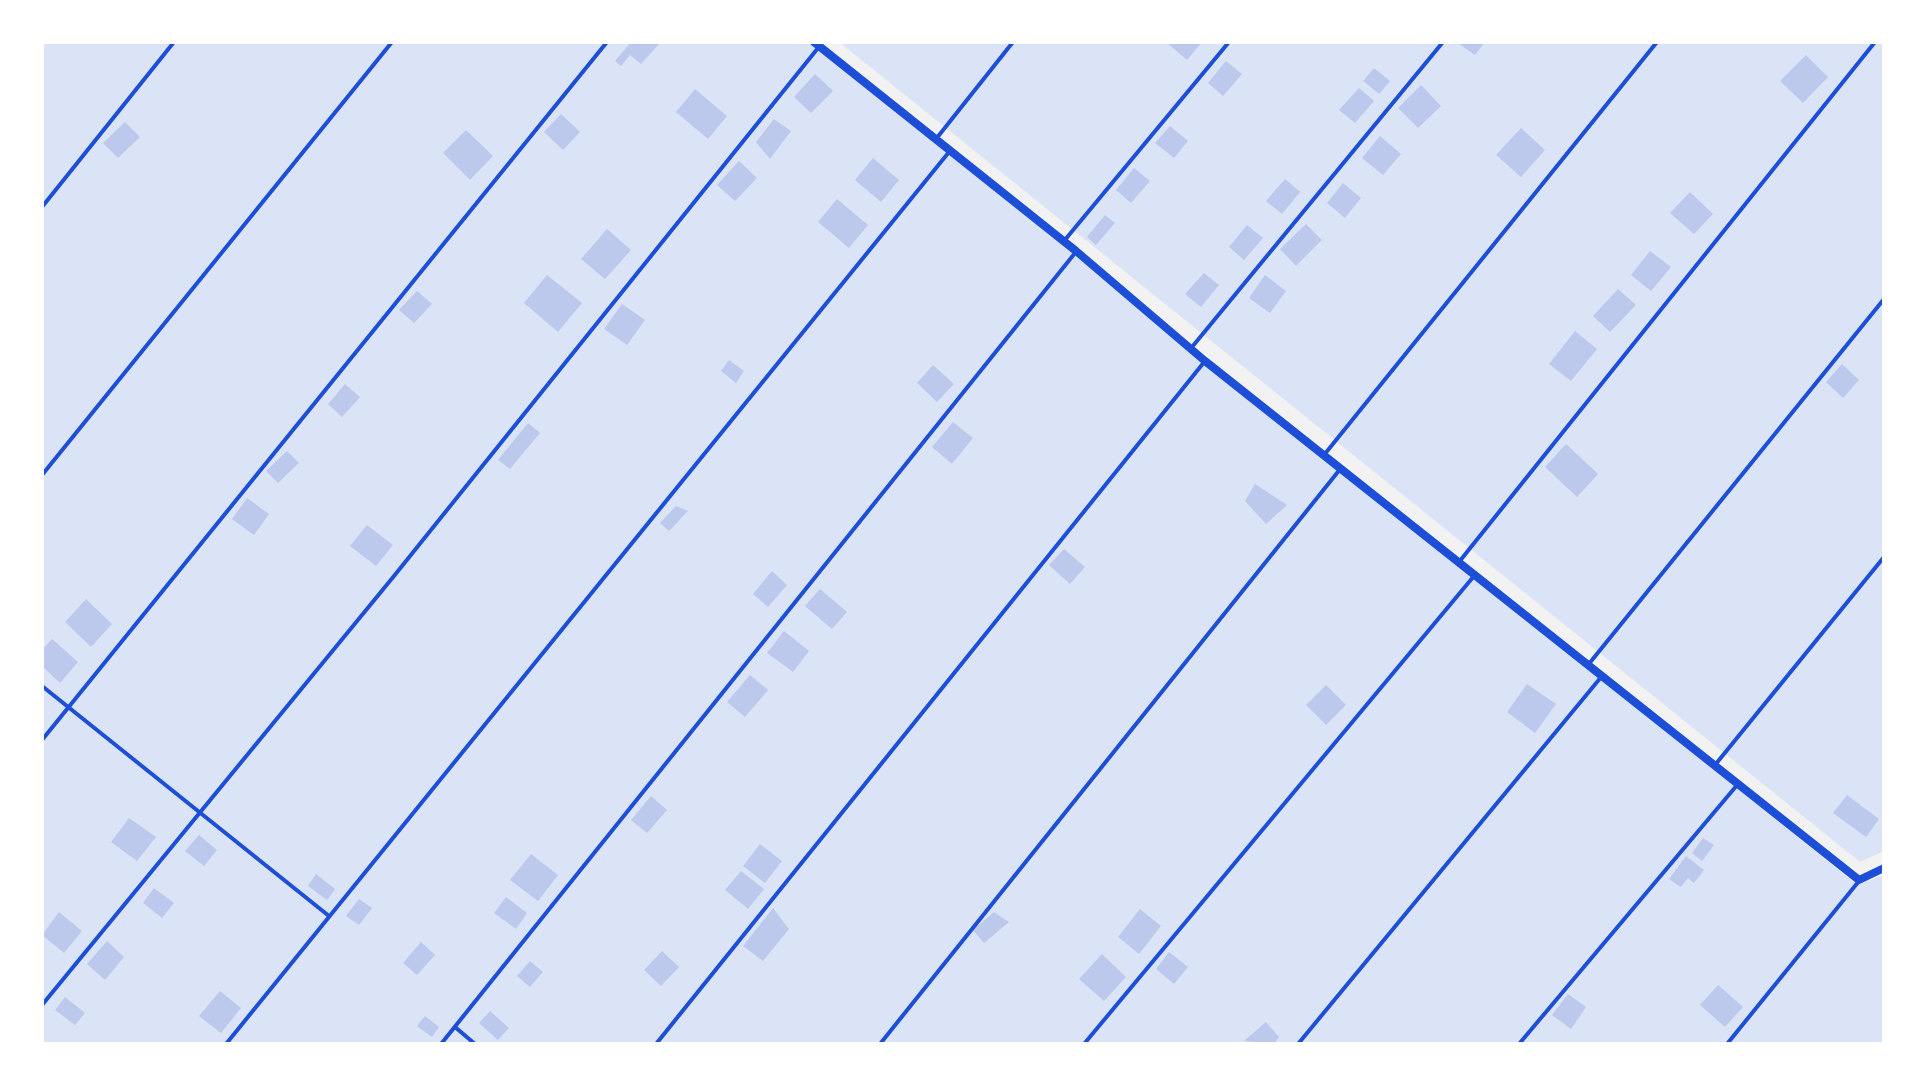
<!DOCTYPE html>
<html>
<head>
<meta charset="utf-8">
<style>
	body { margin:0 }
	#map { position:relative; width:1926px; height:1086px; overflow:hidden; background:#f2f2f2; font-family:"Nunito Sans",sans-serif }
	canvas { display:block }
	.frame { position:absolute; inset:0; border:44px solid #fff; pointer-events:none }
</style>
</head>
<body>
<div id="map">
<canvas width="1926" height="1086"></canvas>
<div class="frame"></div>
</div>
<script>
const ctx = document.querySelector('canvas').getContext('2d');
ctx.lineJoin = 'round';
function fillPath(path, color) {
  ctx.fillStyle = color;
  ctx.fill(path, 'evenodd');
}
function stroke(path, color, width, dash) {
  ctx.strokeStyle = color;
  ctx.lineWidth = width;
  ctx.lineCap = dash ? 'butt' : 'round';
  ctx.setLineDash(dash || []);
  ctx.stroke(path);
}
const green = new Path2D(`
	M42,42H809L1857,885L1884,875V1044H42Z
	M839,42H1884V851L1860,862Z`);
const building = new Path2D(`
	M631,42H661L641,64L630,55L621,66L615,61Z
	M1166,42H1202L1187,60Z
	M1456,42H1485L1475,55Z
	M1806,55L1828,77L1803,103L1780,81Z
	M1226,61L1242,74L1223,96L1208,83Z
	M1374,68L1390,81L1379,94L1363,81Z
	M815,74L833,91L811,113L794,97Z
	M1421,85L1441,106L1418,128L1398,108Z
	M1359,88L1374,101L1355,123L1339,110Z
	M695,89L727,116L708,139L676,112Z
	M561,114L580,132L563,150L544,132Z
	M774,119L791,131L770,159L756,142Z
	M125,122L140,137L118,158L103,143Z
	M1170,126L1188,141L1174,158L1155,143Z
	M1521,128L1545,150L1521,177L1496,155Z
	M466,130L493,156L470,180L443,153Z
	M1380,136L1401,154L1383,175L1362,158Z
	M873,158L899,180L881,202L855,180Z
	M739,161L757,178L735,201L717,185Z
	M1134,168L1150,181L1131,203L1116,190Z
	M1285,179L1300,192L1282,214L1266,201Z
	M1343,183L1361,198L1345,218L1327,203Z
	M1690,192L1713,214L1694,234L1670,213Z
	M837,199L868,225L849,248L818,222Z
	M1105,215L1115,223L1096,245L1087,237Z
	M1306,224L1322,240L1296,266L1280,249Z
	M1247,225L1263,238L1244,260L1229,247Z
	M607,229L631,250L605,279L581,259Z
	M1650,251L1671,267L1651,291L1631,275Z
	M1204,273L1219,285L1201,307L1185,294Z
	M547,275L582,303L558,332L524,303Z
	M1265,275L1286,291L1270,313L1249,298Z
	M1618,289L1636,305L1610,332L1593,316Z
	M417,291L432,304L414,323L399,310Z
	M622,304L645,320L627,345L604,329Z
	M1575,331L1597,349L1571,381L1549,364Z
	M729,360L744,371L736,383L721,371Z
	M1842,364L1859,380L1843,398L1826,382Z
	M933,365L954,384L937,402L917,383Z
	M345,384L360,397L342,417L328,404Z
	M953,422L973,438L952,464L932,447Z
	M528,423L540,433L510,469L498,460Z
	M1566,444L1598,474L1577,497L1545,467Z
	M287,451L299,463L278,483L266,471Z
	M1255,484L1287,505L1266,524L1245,501Z
	M247,498L269,514L254,535L232,519Z
	M676,506L688,511L669,531L660,523Z
	M367,525L393,545L376,566L350,546Z
	M1064,549L1085,567L1070,584L1049,565Z
	M772,571L787,585L768,607L753,594Z
	M820,589L847,612L832,629L805,606Z
	M86,599L112,624L91,647L65,622Z
	M784,631L809,651L793,672L767,653Z
	M52,639L78,662L60,683L42,666V650Z
	M750,675L768,690L745,717L727,702Z
	M1527,684L1556,704L1535,733L1507,712Z
	M1326,685L1346,705L1326,725L1306,705Z
	M1847,795L1879,819L1866,837L1833,813Z
	M651,796L667,810L647,833L631,820Z
	M129,818L156,837L137,861L111,842Z
	M199,835L217,850L204,866L185,851Z
	M1703,838L1714,845L1702,861L1692,853Z
	M760,844L782,861L765,883L743,866Z
	M531,854L558,875L538,901L510,880Z
	M1686,856L1704,870L1694,883L1688,878L1681,887L1669,879Z
	M741,871L764,889L748,909L725,890Z
	M316,874L335,889L327,900L308,886Z
	M154,888L174,903L162,918L143,903Z
	M506,897L527,913L516,929L494,913Z
	M359,899L372,908L359,925L346,916Z
	M773,908L789,929L763,961L743,946Z
	M1140,909L1161,926L1139,954L1118,937Z
	M59,912L82,931L64,953L42,935Z
	M994,912L1009,922L984,943L973,930Z
	M107,941L124,957L105,980L87,964Z
	M421,942L435,955L417,975L403,963Z
	M662,951L679,967L661,986L644,970Z
	M1169,952L1188,967L1174,984L1156,969Z
	M1102,954L1126,977L1104,1001L1079,979Z
	M530,961L543,972L530,987L517,976Z
	M1718,985L1743,1007L1725,1027L1700,1005Z
	M220,991L241,1008L221,1033L199,1016Z
	M1568,994L1586,1007L1571,1029L1552,1015Z
	M65,997L85,1013L75,1025L55,1010Z
	M490,1011L509,1028L498,1040L479,1023Z
	M425,1016L439,1027L432,1037L417,1026Z
	M1266,1022L1279,1037L1274,1044L1244,1041Z`);
const service = new Path2D(`
	M936,139L1013,42
	M42,207L174,42
	M1064,241L1229,42
	M1192,347L1443,42
	M1324,455L1657,42
	M42,475L392,42
	M1459,562L1875,42
	M1588,665L1884,299
	M42,686L329,916
	M42,740L607,42
	M1715,765L1884,557
	M42,1005L394,576L818,48
	M455,1027L475,1044
	M226,1044L949,152
	M441,1044L1075,253
	M656,1044L1205,361
	M880,1044L1341,468
	M1084,1044L1474,576
	M1298,1044L1602,676
	M1519,1044L1738,784
	M1727,1044L1859,881`);
const minor = new Path2D(`
	M814,42L1076,251L1205,361L1859,880L1884,868`);
fillPath(green, '#dbe4f7');
fillPath(building, '#bdc9ec');
stroke(service, '#1d4ed8', 4);
stroke(minor, '#1d4ed8', 8);
</script>
</body>
</html>
